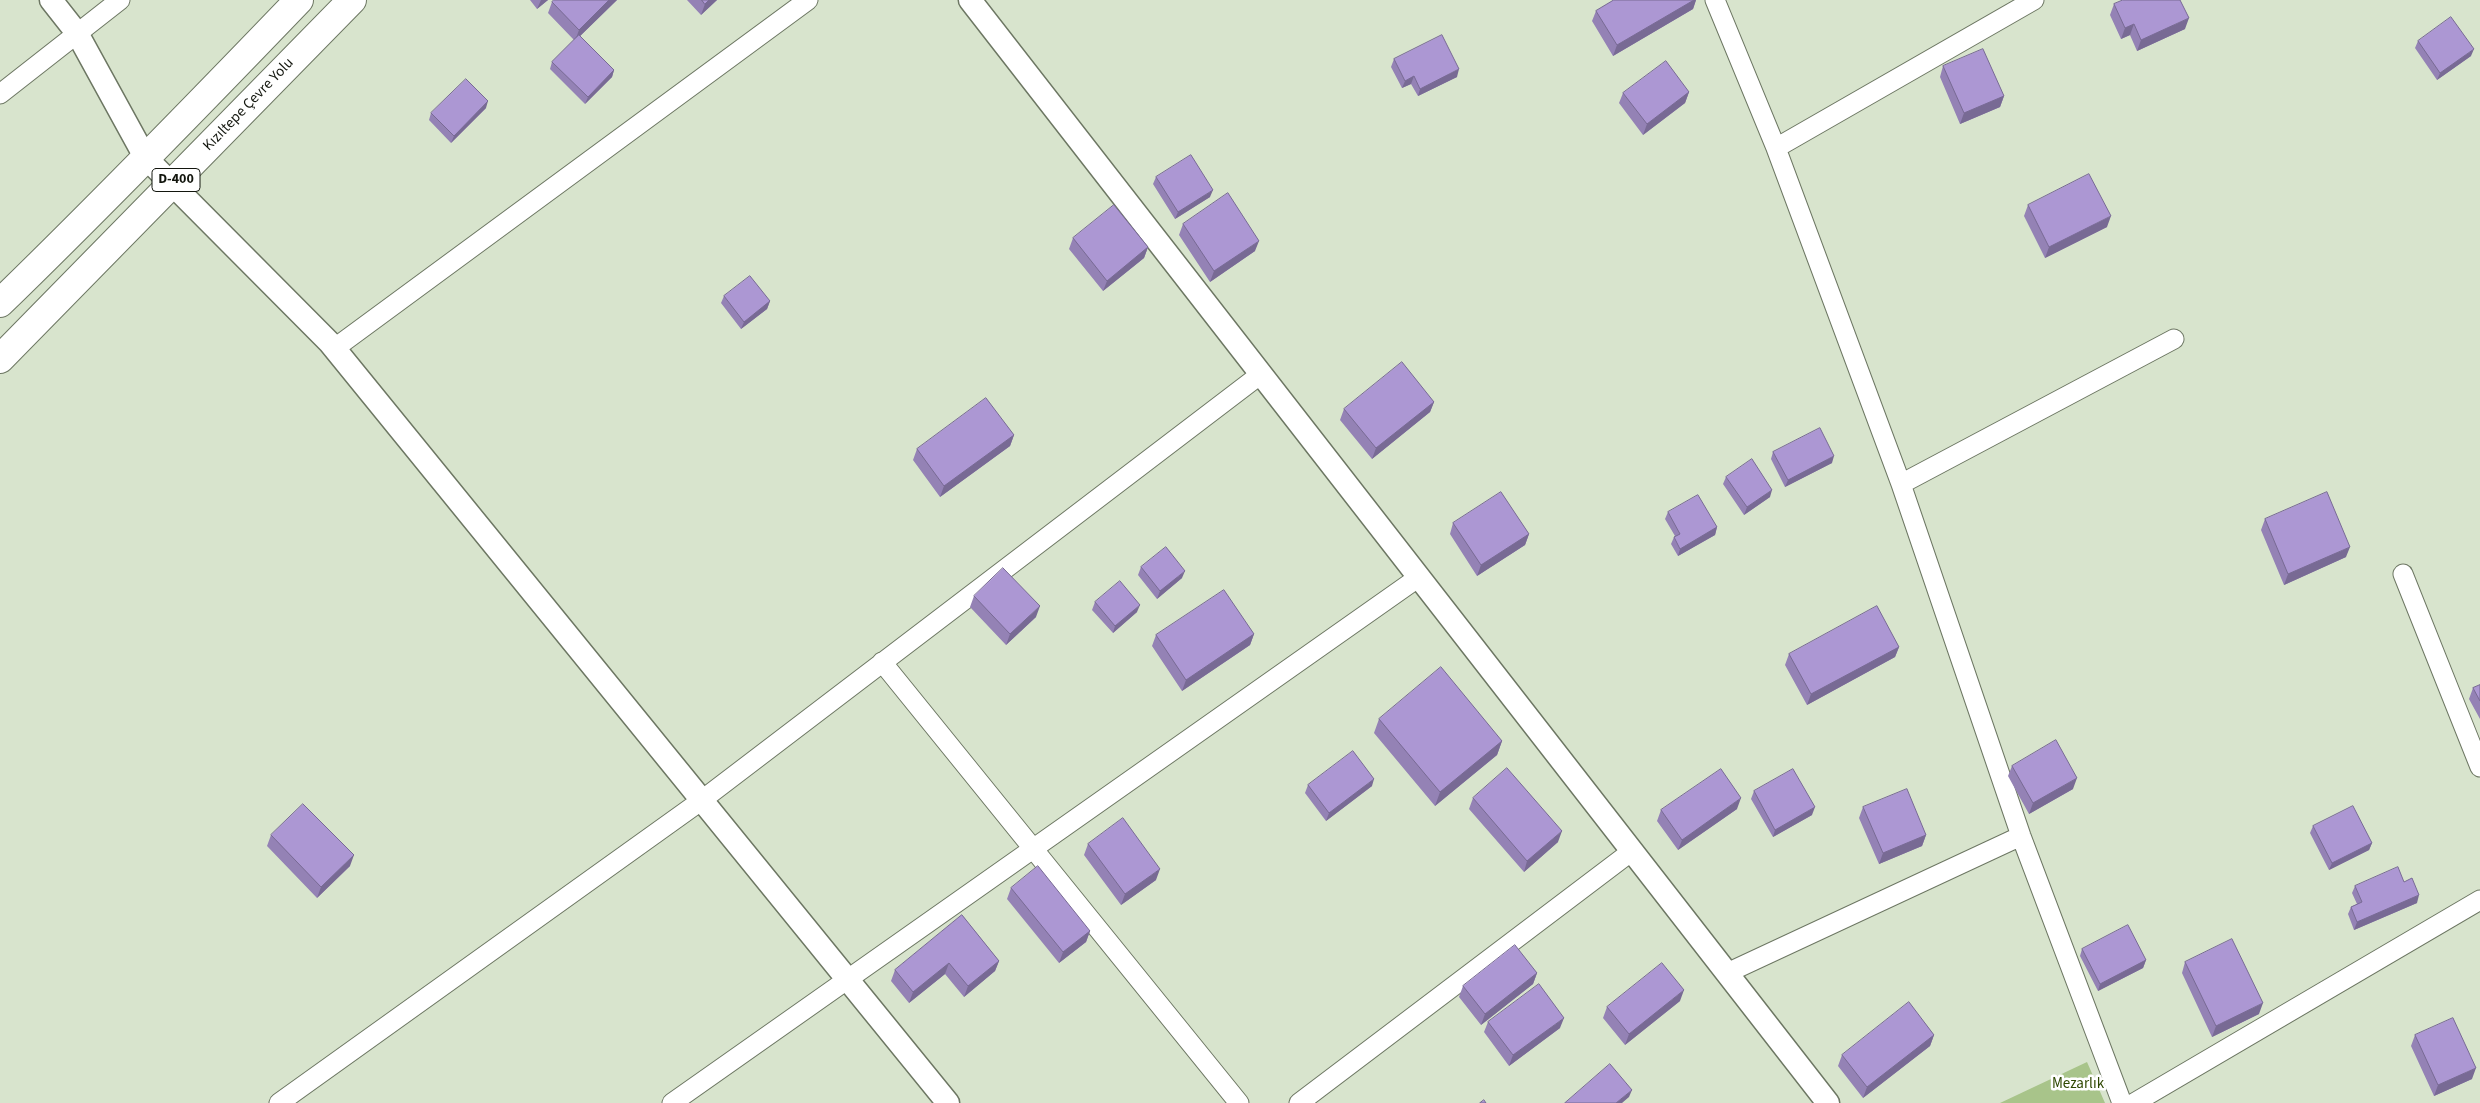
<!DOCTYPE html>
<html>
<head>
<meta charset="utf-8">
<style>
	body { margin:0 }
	canvas { display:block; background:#d8e4cd }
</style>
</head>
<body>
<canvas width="2480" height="1103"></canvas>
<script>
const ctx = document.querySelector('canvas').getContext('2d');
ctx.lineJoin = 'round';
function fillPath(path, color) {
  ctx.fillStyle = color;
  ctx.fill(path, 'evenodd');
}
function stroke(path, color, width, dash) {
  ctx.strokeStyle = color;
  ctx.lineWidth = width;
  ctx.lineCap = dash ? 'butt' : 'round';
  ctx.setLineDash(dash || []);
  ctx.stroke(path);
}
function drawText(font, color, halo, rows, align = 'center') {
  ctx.font = font + ' "Source Sans 3",sans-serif';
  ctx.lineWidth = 5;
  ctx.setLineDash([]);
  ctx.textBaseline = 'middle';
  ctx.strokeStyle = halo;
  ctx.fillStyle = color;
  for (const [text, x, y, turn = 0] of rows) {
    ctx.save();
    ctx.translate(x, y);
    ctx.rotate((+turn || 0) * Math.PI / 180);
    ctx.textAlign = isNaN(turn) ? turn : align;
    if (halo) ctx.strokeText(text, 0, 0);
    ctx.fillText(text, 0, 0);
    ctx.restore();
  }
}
const green = new Path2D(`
	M2087,1062L2105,1103H2000Z`);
const minor = new Path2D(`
	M1715,0L1776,148L1901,484L2021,836L2122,1103
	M0,94L120,0
	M1776,148L2034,0
	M335,348L808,0
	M1901,484L2174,339
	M2403,574L2480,767
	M882,662L1239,1103
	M1727,973L2021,836
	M279,1103L702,800L1261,374
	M672,1103L1419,577
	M1299,1103L1632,851
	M2134,1103L2480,900`);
const tertiary = new Path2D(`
	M51,0L77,33L145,157L330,343L948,1103
	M970,0L1828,1103`);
const trunk = new Path2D(`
	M0,303C102,204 201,102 299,0
	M0,359L352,0`);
const wall = new Path2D(`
	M530,0H548L537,9Z
	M554,0H617L580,36L614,70L612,77L585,104L550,69L552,62L574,40L548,13L552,2Z
	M687,0H717L701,15Z
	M1614,0H1696L1693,9L1613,56L1592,21L1596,11Z
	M2114,4L2185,29L2137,51L2130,35L2121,39L2110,15Z
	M2418,41L2471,56L2437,80L2415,48Z
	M1394,59L1457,77L1418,96L1411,84L1402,88L1391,67Z
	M1943,66L2004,96L2000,107L1960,124L1940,77Z
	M1689,92L1685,103L1643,135L1619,103L1623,93Z
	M486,108L451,143L429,120L431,113Z
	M1156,177L1210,197L1175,219L1153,184Z
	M2028,205L2107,227L2045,258L2024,216Z
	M1183,224L1255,251L1210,282L1179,235Z
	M1073,238L1148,247L1144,258L1103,291L1069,249Z
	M724,296L770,301L767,309L741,329L721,303Z
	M1434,402L1430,412L1372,459L1340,420L1344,409Z
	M1014,435L1010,446L940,497L913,460L917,449Z
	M1773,452L1832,463L1785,487L1771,459Z
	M1726,477L1770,497L1744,515L1723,484Z
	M1668,512L1717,527L1715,535L1678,556L1671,544L1674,537L1675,536L1665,519Z
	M2265,519L2346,557L2284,585L2261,530Z
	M1453,523L1529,534L1525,545L1477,576L1450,534Z
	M1141,567L1182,578L1157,599L1138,575Z
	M974,596L1036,617L1006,645L970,607Z
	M1095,602L1137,612L1113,633L1092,610Z
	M1254,634L1250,645L1182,691L1152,646L1156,635Z
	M1899,647L1895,657L1807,705L1785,665L1789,654Z
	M2480,685V719L2469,699L2473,688Z
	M1379,719L1502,741L1497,755L1435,806L1374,733Z
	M2012,766L2073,789L2029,814L2008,776Z
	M1308,785L1372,786L1326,821L1305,793Z
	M1754,791L1812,815L1773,837L1751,799Z
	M1473,798L1558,842L1524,872L1469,809Z
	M1863,807L1926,835L1922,846L1879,864L1859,818Z
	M1737,809L1678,850L1657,821L1661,810Z
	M2313,826L2372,843L2369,850L2329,870L2310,833Z
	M271,835L350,866L317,898L267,846Z
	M1088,844L1156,880L1121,905L1084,855Z
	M2404,882L2417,903L2354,930L2348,914L2351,907L2357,904L2352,893L2355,886Z
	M1011,888L1090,931L1086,942L1059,963L1007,899Z
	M962,915L999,961L995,971L964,997L945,974L909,1003L891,981L895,970Z
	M2082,949L2146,960L2143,968L2098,991L2080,956Z
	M2185,962L2259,1014L2212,1037L2182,973Z
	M1537,973L1533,984L1481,1025L1459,997L1463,986Z
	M1680,1001L1625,1045L1603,1018L1607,1007Z
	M1488,1022L1560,1028L1509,1066L1484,1032Z
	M1934,1035L1930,1046L1863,1098L1838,1066L1842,1055Z
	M2415,1035L2472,1079L2434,1096L2411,1046Z`);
const shadedWall = new Path2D(`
	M541,0H548L537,9Z
	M609,0H617L575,41L579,30Z
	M709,0H717L701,15L705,4Z
	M1694,0H1696L1693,9L1613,56L1617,45Z
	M2189,18L2185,29L2137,51L2141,40Z
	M2134,24L2130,35L2121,39L2125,28Z
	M2474,49L2471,56L2437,80L2440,73Z
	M1459,69L1457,77L1418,96L1420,89Z
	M614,70L612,77L585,104L588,97Z
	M1414,76L1411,84L1402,88L1405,81Z
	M1689,92L1685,103L1643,135L1647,124Z
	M2004,96L2000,107L1960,124L1964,113Z
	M488,101L486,108L451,143L454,136Z
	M1213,190L1210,197L1175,219L1178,212Z
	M2111,216L2107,227L2045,258L2049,247Z
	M1259,241L1255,251L1210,282L1214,271Z
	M1148,247L1144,258L1103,291L1107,281Z
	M770,301L767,309L741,329L744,322Z
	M1434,402L1430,412L1372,459L1376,448Z
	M1014,435L1010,446L940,497L944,486Z
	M1834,456L1832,463L1785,487L1788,480Z
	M1772,490L1770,497L1744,515L1747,507Z
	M1717,527L1715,535L1678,556L1680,549Z
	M1529,534L1525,545L1477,576L1481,565Z
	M2350,547L2346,557L2284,585L2288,574Z
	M1185,571L1182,578L1157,599L1160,591Z
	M1140,605L1137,612L1113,633L1115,626Z
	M1040,606L1036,617L1006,645L1010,634Z
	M1254,634L1250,645L1182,691L1186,680Z
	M1899,647L1895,657L1807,705L1811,694Z
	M1502,741L1497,755L1435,806L1440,792Z
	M2077,778L2073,789L2029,814L2033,803Z
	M1374,779L1372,786L1326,821L1329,813Z
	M1741,798L1737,809L1678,850L1682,840Z
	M1815,807L1812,815L1773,837L1775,830Z
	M1562,831L1558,842L1524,872L1527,861Z
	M1926,835L1922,846L1879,864L1883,853Z
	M2372,843L2369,850L2329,870L2332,863Z
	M354,855L350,866L317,898L321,887Z
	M1160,869L1156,880L1121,905L1125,894Z
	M2419,895L2417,903L2354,930L2357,922Z
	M1090,931L1086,942L1059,963L1063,952Z
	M2146,960L2143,968L2098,991L2100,984Z
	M999,961L995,971L964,997L968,986Z
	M949,963L945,974L909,1003L913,992Z
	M1537,973L1533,984L1481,1025L1485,1014Z
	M1684,990L1680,1001L1625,1045L1629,1034Z
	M2263,1003L2259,1014L2212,1037L2216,1026Z
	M1564,1018L1560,1028L1509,1066L1513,1055Z
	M1934,1035L1930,1046L1863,1098L1867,1087Z
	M2476,1068L2472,1079L2434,1096L2438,1085Z
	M1632,1090L1629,1097L1622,1103H1616Z`);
const building = new Path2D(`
	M554,0H609L579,30L552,2Z
	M702,0H709L705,4Z
	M1614,0H1694L1617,45L1596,11Z
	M2123,0H2180L2189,18L2141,40L2134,24L2125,28L2114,4Z
	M2451,17L2474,49L2440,73L2418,41Z
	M579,35L614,70L588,97L552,62Z
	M1442,35L1459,69L1420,89L1414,76L1405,81L1394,59Z
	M1983,49L2004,96L1964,113L1943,66Z
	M1666,61L1689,92L1647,124L1623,93Z
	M466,79L488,101L454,136L431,113Z
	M1191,155L1213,190L1178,212L1156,177Z
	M2089,174L2111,216L2049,247L2028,205Z
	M1228,193L1259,241L1214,271L1183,224Z
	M1114,205L1148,247L1107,281L1073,238Z
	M750,276L770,301L744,322L724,296Z
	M1402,362L1434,402L1376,448L1344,409Z
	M986,398L1014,435L944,486L917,449Z
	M1820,428L1834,456L1788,480L1773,452Z
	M1752,459L1772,490L1747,507L1726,477Z
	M1501,492L1529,534L1481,565L1453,523Z
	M2327,492L2350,547L2288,574L2265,519Z
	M1698,495L1717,527L1680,549L1674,537L1680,534L1668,512Z
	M1166,547L1185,571L1160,591L1141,567Z
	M1003,568L1040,606L1010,634L974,596Z
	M1120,581L1140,605L1115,626L1095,602Z
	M1224,590L1254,634L1186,680L1156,635Z
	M1877,606L1899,647L1811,694L1789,654Z
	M1441,667L1502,741L1440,792L1379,719Z
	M2480,685V701L2473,688Z
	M2056,740L2077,778L2033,803L2012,766Z
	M1353,751L1374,779L1329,813L1308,785Z
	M1507,768L1562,831L1527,861L1473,798Z
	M1721,769L1741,798L1682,840L1661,810Z
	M1793,769L1815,807L1775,830L1754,791Z
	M1907,789L1926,835L1883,853L1863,807Z
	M303,804L354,855L321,887L271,835Z
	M2353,806L2372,843L2332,863L2313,826Z
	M1123,818L1160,869L1125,894L1088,844Z
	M1038,866L1090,931L1063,952L1011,888Z
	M2398,867L2404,882L2412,878L2419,895L2357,922L2351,907L2362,902L2355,886Z
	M962,915L999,961L968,986L949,963L913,992L895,970Z
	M2128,925L2146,960L2100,984L2082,949Z
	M2232,939L2263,1003L2216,1026L2185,962Z
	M1515,945L1537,973L1485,1014L1463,986Z
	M1662,963L1684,990L1629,1034L1607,1007Z
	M1539,984L1564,1018L1513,1055L1488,1022Z
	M1909,1002L1934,1035L1867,1087L1842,1055Z
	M2453,1018L2476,1068L2438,1085L2415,1035Z
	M1610,1064L1632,1090L1616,1103H1565Z
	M1484,1100L1486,1103H1480Z`);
const shields = [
	[176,180,48]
];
const shieldNames = [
	["D-400",176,180]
];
const streetNames = [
	["Kızıltepe Çevre Yolu",249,105,-46]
];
const parkNames = [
	["Mezarlık",2078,1085]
];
fillPath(green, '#a8c48a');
stroke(minor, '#6d7763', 21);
stroke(tertiary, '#6d7763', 25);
stroke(trunk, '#6d7763', 30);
stroke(minor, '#fff', 19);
stroke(tertiary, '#fff', 22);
stroke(trunk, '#fff', 28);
fillPath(wall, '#9482b5');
fillPath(shadedWall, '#786a94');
fillPath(building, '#ac97d3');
stroke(building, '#786a94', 1);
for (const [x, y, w] of shields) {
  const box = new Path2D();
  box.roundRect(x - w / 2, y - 11.5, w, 23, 4);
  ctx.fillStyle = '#fff';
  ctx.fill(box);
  stroke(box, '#13160e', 1);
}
drawText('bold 14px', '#13160e', null, shieldNames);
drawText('15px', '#13160e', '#fff', streetNames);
drawText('15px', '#2e4701', '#fff', parkNames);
</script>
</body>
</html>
